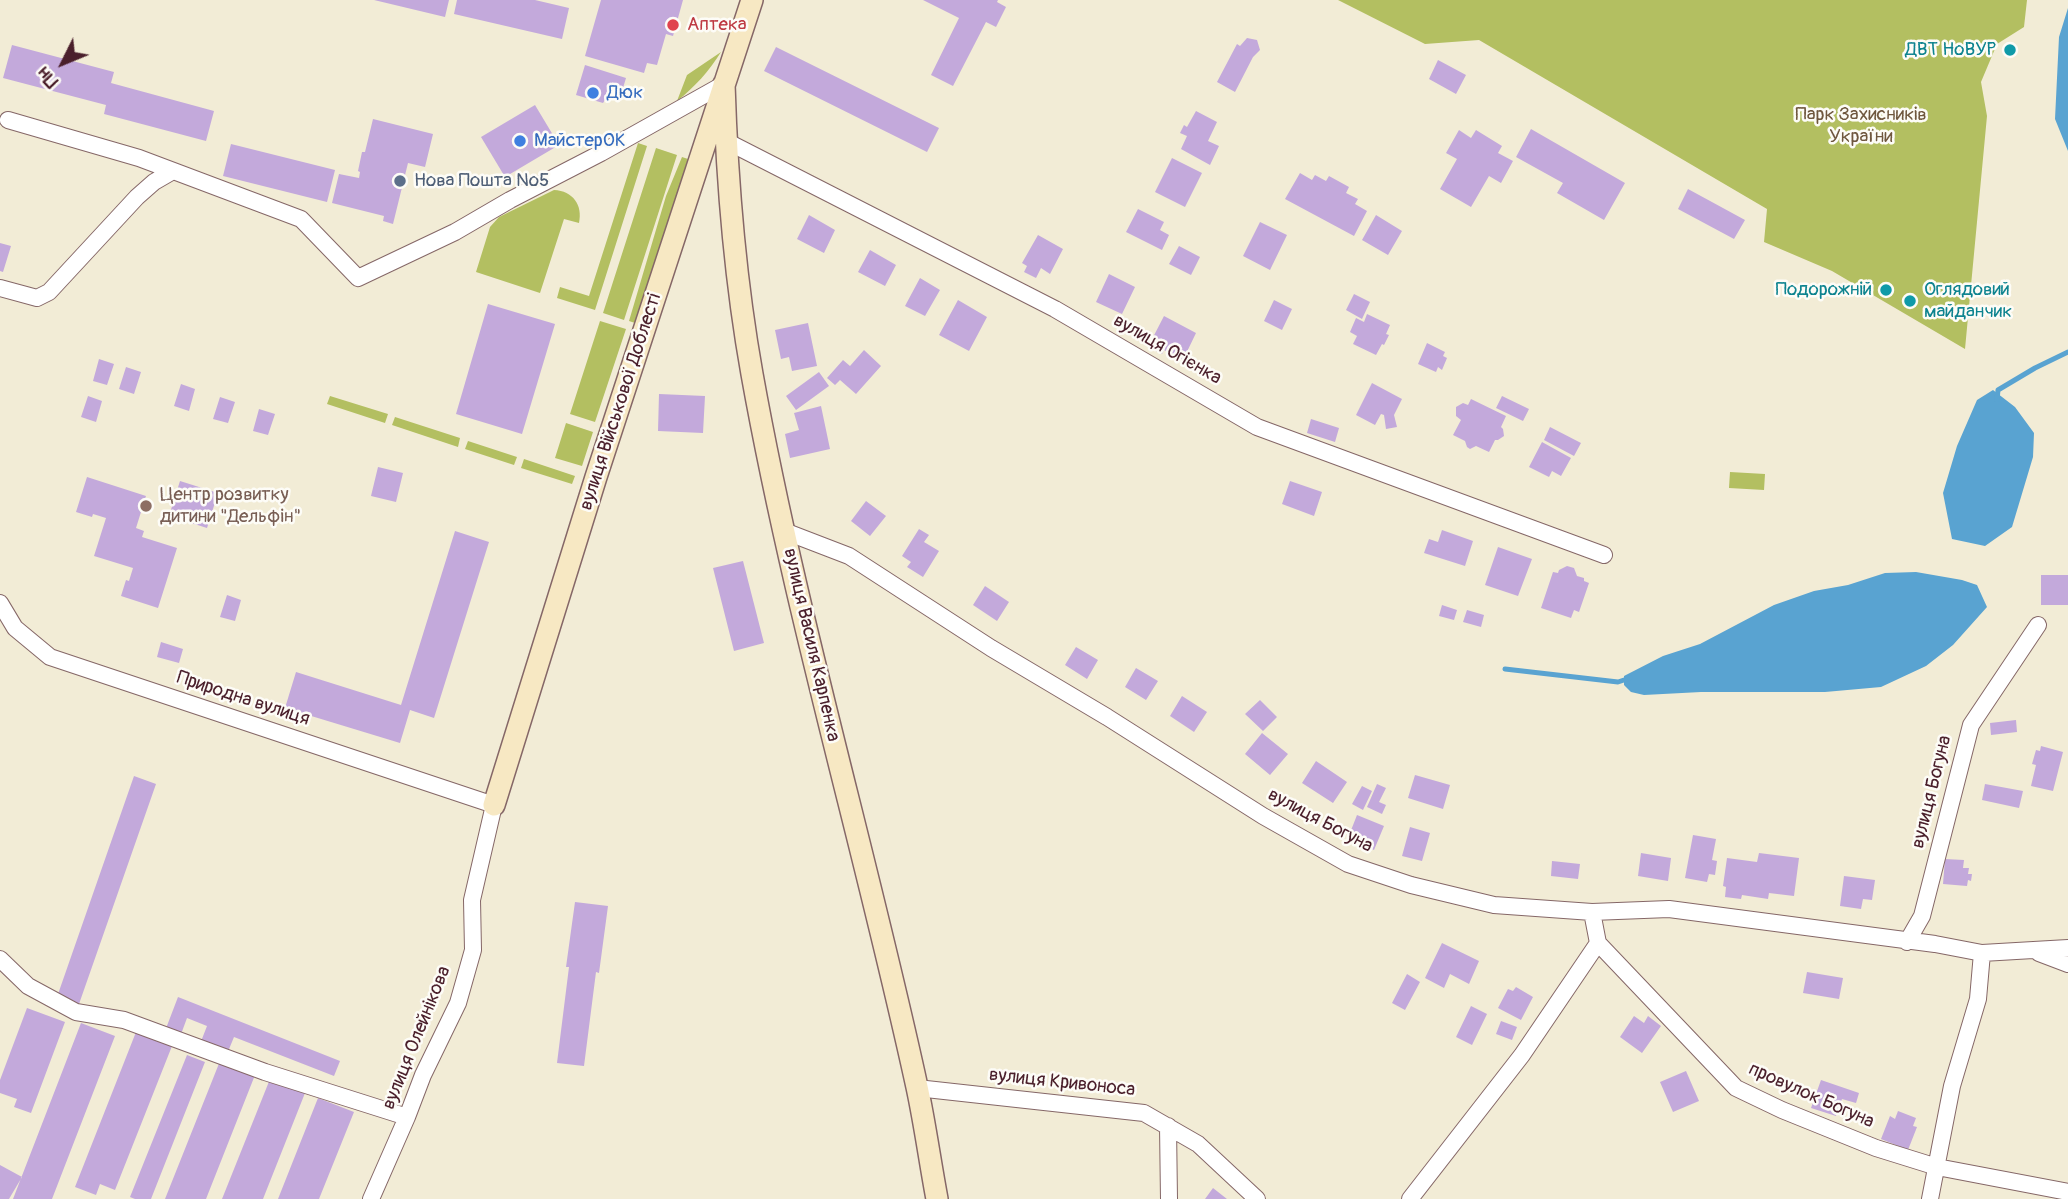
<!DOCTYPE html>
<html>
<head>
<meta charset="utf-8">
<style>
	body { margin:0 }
	#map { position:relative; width:2068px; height:1199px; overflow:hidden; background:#f2ecd6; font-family:Pangolin,sans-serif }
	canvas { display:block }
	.north { position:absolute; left:28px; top:28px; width:70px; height:70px; -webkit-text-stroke:5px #fdfcf7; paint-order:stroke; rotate:227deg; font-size:19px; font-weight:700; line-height:28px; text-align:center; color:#4a1f2b }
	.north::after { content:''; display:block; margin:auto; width:24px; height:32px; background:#4a1f2b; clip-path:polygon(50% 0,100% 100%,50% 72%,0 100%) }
</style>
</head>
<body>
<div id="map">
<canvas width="2068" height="1199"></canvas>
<div class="north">Пн</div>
</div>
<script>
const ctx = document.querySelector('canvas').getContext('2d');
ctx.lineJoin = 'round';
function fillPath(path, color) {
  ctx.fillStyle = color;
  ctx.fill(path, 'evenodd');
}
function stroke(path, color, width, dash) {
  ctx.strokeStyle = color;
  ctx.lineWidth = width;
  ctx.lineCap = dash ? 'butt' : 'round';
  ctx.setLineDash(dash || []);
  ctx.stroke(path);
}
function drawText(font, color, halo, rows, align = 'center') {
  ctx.font = font + ' Pangolin,sans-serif';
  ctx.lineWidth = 5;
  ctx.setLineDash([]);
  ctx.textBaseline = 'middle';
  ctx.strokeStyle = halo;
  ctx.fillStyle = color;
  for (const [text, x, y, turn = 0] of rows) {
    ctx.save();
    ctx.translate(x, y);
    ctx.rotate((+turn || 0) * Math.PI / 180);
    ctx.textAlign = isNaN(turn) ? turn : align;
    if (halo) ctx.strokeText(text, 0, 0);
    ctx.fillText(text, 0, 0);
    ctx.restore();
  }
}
const green = new Path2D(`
	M1338,0H2027L2024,27L1997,44L1981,82L1987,116L1965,349L1832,271L1764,242L1767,209L1479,40L1425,44Z
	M721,52C709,71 695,87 677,101L687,75Z
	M638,143L647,146L595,310L557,298L560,287L589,296Z
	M656,148L677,155L624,320L603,313Z
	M682,157L688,159L635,323L629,321L666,196Z
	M554,190C573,191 583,205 579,223L564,219L540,293L476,272L490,227L499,217Z
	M600,321L626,329L595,422L570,414Z
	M330,396L388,414L385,423L327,404Z
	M395,417L460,438L458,447L392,425Z
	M566,423L593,432L582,466L555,458Z
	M468,441L517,457L514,465L465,449Z
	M524,459L575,476L572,484L521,468Z
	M1730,472L1765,474L1764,490L1729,488Z`);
const water = new Path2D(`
	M2068,8V151L2055,119L2059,37Z
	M1993,390L2015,407L2034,433L2033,457L2012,527L1985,546L1952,539L1943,493L1957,446L1977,400Z
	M1916,572L1962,580L1977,585L1987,607L1953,645L1926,666L1881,687L1825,692H1701L1644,695L1631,692L1624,685V676L1663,656L1700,644L1774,605L1814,591L1848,585L1885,573Z`);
const stream = new Path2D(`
	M1997,400L1998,390L2035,368L2068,352
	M1505,669L1618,682L1630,678`);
const building = new Path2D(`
	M374,0H449L445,17Z
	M457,0H535L569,8L562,39L454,14Z
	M601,0H683L673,36L666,34L657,65L647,63L644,73L585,56Z
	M923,0H998L997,2L1006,7L996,27L986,22L953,86L931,75L959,18Z
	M1247,38L1257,40L1260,50L1253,57L1235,92L1217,82L1237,44L1240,46Z
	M12,45L114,72L111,83L214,111L206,141L104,114L106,105L3,78Z
	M776,47L939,128L927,152L764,71Z
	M1438,60L1466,75L1456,94L1429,79Z
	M585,65L626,78L623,88L610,93L603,103L576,95Z
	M535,105L559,145L505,177L481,137Z
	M1196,111L1217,122L1208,141L1219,146L1210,165L1181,149L1187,136L1180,133L1184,125L1187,127Z
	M373,119L433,134L425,167L408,163L393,224L383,221L384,216L332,203L339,174L359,178L360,172L358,171L362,152H365Z
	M1531,129L1625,183L1604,220L1557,193L1563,183L1516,157Z
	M1459,130L1471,138L1476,130L1502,146L1498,153L1513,161L1501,183L1489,176L1471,207L1440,189L1457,159L1446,153Z
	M231,144L335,170L327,202L223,176Z
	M1172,158L1202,173L1185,207L1155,192Z
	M1300,173L1312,180L1315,175L1326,181L1329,176L1349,187L1346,193L1358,199L1355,204L1367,211L1354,236L1285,199Z
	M1688,189L1745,220L1734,239L1678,209Z
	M1138,209L1164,222L1160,230L1169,235L1162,250L1126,232Z
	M809,215L835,230L824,253L797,239Z
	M1376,215L1402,231L1388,255L1362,240Z
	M1260,222L1287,235L1270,270L1243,256Z
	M1038,235L1063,249L1050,274L1041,268L1036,278L1024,272L1027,266L1022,263Z
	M0,243L11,246L3,272L0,271Z
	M1179,246L1200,257L1191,275L1169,264Z
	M870,250L896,265L885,286L858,272Z
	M1109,274L1135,287L1122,314L1096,302Z
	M920,278L940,290L925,316L905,306Z
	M1354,294L1370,302L1362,319L1346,310Z
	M958,300L987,317L969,351L939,335Z
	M1274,300L1292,309L1282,330L1264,321Z
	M488,304L555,324L522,434L456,414Z
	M1367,314L1390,325L1386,334L1389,335L1384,345L1382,344L1376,355L1353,344L1357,336L1350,332L1356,318L1364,322Z
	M1164,316L1196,333L1183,360L1164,350L1162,354L1148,347Z
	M808,323L817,366L792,371L789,357L781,359L775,330Z
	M1427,343L1445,352L1443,356L1447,358L1442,370L1438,367L1436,372L1418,364Z
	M864,350L881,366L856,394L840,380L835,385L827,378L843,360L850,366Z
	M99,359L114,364L107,385L93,381Z
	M126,367L141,372L134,394L119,389Z
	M819,372L829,386L796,410L786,396Z
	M1372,383L1402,399L1394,415L1397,427L1386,429L1384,415L1381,414L1375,425L1356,415Z
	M181,384L195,389L189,411L174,406Z
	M659,394L705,396L703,433L658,431Z
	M88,396L102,401L96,422L81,417Z
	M1502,396L1529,409L1523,421L1496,408Z
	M220,397L235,402L228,423L213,419Z
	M1471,399L1506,416L1501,427L1503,429L1504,436L1498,440H1495L1489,452L1476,446L1470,449L1467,447L1465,441L1453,435L1461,420L1456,416V407L1463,403L1468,405Z
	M821,406L830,449L790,458L785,434L799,430L794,413Z
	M259,409L275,414L268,435L253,431Z
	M1311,419L1339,428L1335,442L1307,433Z
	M1550,427L1581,443L1574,456L1544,440Z
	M1542,442L1571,458L1561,476L1552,471L1549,477L1529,467Z
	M378,467L403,473L396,502L371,496Z
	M87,477L146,496L136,528L144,531L142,537L177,548L158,608L121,596L126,580L129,581L133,568L94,556L106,518L93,514L92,517L76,512Z
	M180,481L218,493L207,528L169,516Z
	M1290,481L1322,492L1314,516L1282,504Z
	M866,501L886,516L870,536L851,521Z
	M919,529L929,535L924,542L939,551L923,577L907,567L911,562L902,556Z
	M1442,530L1473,541L1465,566L1424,553L1429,539L1438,542Z
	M455,531L489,542L434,718L410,710L400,743L285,708L296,672L401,705Z
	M1498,547L1532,559L1518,596L1485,585Z
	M743,561L764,643L734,651L713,568Z
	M1567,566L1574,568L1577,576L1584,578V581L1589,583L1579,612L1574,610L1571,618L1541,608L1553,572L1558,573L1559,570Z
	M2041,575H2068V605H2041Z
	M985,586L1009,602L997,621L973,605Z
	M227,595L241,600L235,621L220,617Z
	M1442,605L1457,610L1454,620L1439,616Z
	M1467,610L1484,615L1481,627L1463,622Z
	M161,642L183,649L179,663L157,657Z
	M1076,647L1098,660L1087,679L1065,665Z
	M1136,668L1158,681L1146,700L1125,687Z
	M1182,696L1207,712L1194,732L1170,716Z
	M1260,700L1277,717L1263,731L1245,714Z
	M2016,720L2017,732L1991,735L1990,723Z
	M1262,733L1288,754L1270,775L1245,754Z
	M2041,746L2063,752L2053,791L2031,786L2036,765L2032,764L2036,750L2040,751Z
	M1316,761L1347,782L1333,803L1302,783Z
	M1415,775L1450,785L1443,809L1408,798Z
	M134,776L156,784L79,1004L57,997Z
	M1377,784L1386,788L1379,802L1386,805L1382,814L1367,807Z
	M1985,784L2023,791L2019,808L1982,800Z
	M1362,786L1372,791L1363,810L1352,804Z
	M1357,815L1384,826L1374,850L1348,838Z
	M1410,827L1430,833L1422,861L1402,856Z
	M1693,835L1716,839L1712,860L1717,861L1715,875L1709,874L1707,882L1685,878Z
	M1641,853L1671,858L1668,881L1638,876Z
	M1759,853L1799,858L1794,896L1769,893L1768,899L1742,895L1741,899L1725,897L1726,887L1723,886L1727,858L1757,862Z
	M1945,859L1964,860L1963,868H1969L1968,874H1972L1971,881L1968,880L1967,886L1943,884Z
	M1552,861L1580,864L1578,879L1551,876Z
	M1844,876L1875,880L1872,900L1863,899L1861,909L1840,906Z
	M575,902L608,906L599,973L596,972L584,1066L557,1063L569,967H566Z
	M1442,943L1479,961L1469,984L1450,974L1444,988L1425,978Z
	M1807,972L1843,978L1839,999L1803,993Z
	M1407,974L1420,982L1405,1010L1392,1003Z
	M1516,987L1533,997L1521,1020L1498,1008L1508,989L1513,991Z
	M178,997L340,1061L334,1076L234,1037L227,1054L200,1044L207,1026L187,1018L180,1037L165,1031Z
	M1471,1006L1487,1014L1472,1045L1456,1037Z
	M27,1008L65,1022L31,1113L14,1107L17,1099L0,1093V1080Z
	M1634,1016L1644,1023L1648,1016L1661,1026L1642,1053L1620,1037Z
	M1501,1021L1517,1027L1512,1040L1496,1034Z
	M81,1023L115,1036L52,1199H13Z
	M136,1032L172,1046L115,1190L100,1184L96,1195L75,1187Z
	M187,1055L205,1062L151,1199H135L130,1197Z
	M220,1061L255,1075L206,1199H165Z
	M1686,1071L1699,1101L1673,1112L1660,1082Z
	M270,1079L305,1093L263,1199H222Z
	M1821,1080L1859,1093L1856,1103L1842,1099L1836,1116L1811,1108Z
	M318,1098L354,1112L319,1199H278Z
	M1898,1111L1916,1118L1913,1126L1917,1127L1908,1150L1881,1139L1890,1116L1895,1119Z
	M0,1165L22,1177L9,1199H0Z
	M1213,1188L1227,1199H1205Z`);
const street = new Path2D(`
	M8,120L139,158L301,219L358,278L455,232L510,200L601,153L724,84
	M726,141L1055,309L1257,427L1604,555
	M0,288L37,298L49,292L137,197L154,182L173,171
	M784,531L849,556L991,648L1107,717L1263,816L1348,864L1411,885L1494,905L1592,912L1669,909L1935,944L1982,953L2068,948
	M0,603L15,628L50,657L494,805L472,900L473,950L458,1003L423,1075L407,1117L371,1199
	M1907,942L1922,916L1971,725L2038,625
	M1598,943L1736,1088L1782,1110L1876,1148L1937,1167L2068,1192
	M2039,953L2068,964
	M0,959L28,986L76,1012L124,1020L265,1072L407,1117
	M917,1088L1144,1113L1198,1144L1257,1199
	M1168,1126L1169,1199
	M1410,1199L1522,1055L1598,943L1592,912
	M1930,1199L1952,1086L1978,999L1982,953`);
const secondary = new Path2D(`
	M724,84C727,181 735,279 752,374C795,614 865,848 917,1087C925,1124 930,1162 937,1199
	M494,805L596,477L752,0`);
const markers = [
	[673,25,7,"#e0444e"],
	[2010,50,7,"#0f9aa8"],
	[593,93,7,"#3f7fe0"],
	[520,141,7,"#3f7fe0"],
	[400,181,7,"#5c6f8a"],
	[1886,290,7,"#0f9aa8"],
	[1910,301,7,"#0f9aa8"],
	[146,506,7,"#8d6e63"]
];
const healthNames = [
	["Аптека",687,25]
];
const cultureNames = [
	["ДВТ НоВУР",1996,50],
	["Подорожнiй",1872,290],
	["Оглядовий",1924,290,"left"],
	["майданчик",1924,312,"left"]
];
const shopNames = [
	["Дюк",607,93],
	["МайстерОК",534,141]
];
const parkNames = [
	["Парк Захисників",1861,115],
	["України",1861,137]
];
const serviceNames = [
	["Нова Пошта №5",414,181]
];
const streetNames = [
	["вулиця Огієнка",1167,350,30],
	["вулиця Військової Доблесті",621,402,-72],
	["вулиця Василя Карпенка",811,645,77],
	["Природна вулиця",243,699,18],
	["вулиця Богуна",1932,792,-76],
	["вулиця Богуна",1320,821,28],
	["вулиця Олейнікова",417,1038,-68],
	["вулиця Кривоноса",1062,1083,6],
	["провулок Богуна",1811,1096,24]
];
const educationNames = [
	["Центр розвитку",160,495],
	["дитини \"Дельфін\"",160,517]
];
fillPath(green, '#b3bf61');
fillPath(water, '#59a3d1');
stroke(stream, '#59a3d1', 5);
fillPath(building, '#c3a9db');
stroke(street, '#856767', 18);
stroke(secondary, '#856767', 24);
stroke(street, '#fff', 16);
stroke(secondary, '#f7e8c3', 21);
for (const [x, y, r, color] of markers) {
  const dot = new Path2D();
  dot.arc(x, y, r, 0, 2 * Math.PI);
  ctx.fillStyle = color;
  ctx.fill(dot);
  stroke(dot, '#fdfcf7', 2.5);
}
drawText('19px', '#be3a42', '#fdfcf7', healthNames, 'left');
drawText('19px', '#0d838f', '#fdfcf7', cultureNames, 'right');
drawText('19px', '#366cbe', '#fdfcf7', shopNames, 'left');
drawText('19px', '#6f573e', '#fdfcf7', parkNames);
drawText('19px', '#4e5e75', '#fdfcf7', serviceNames, 'left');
drawText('19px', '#4a1f2b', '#fdfcf7', streetNames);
drawText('19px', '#785e54', '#fdfcf7', educationNames, 'left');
</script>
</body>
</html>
